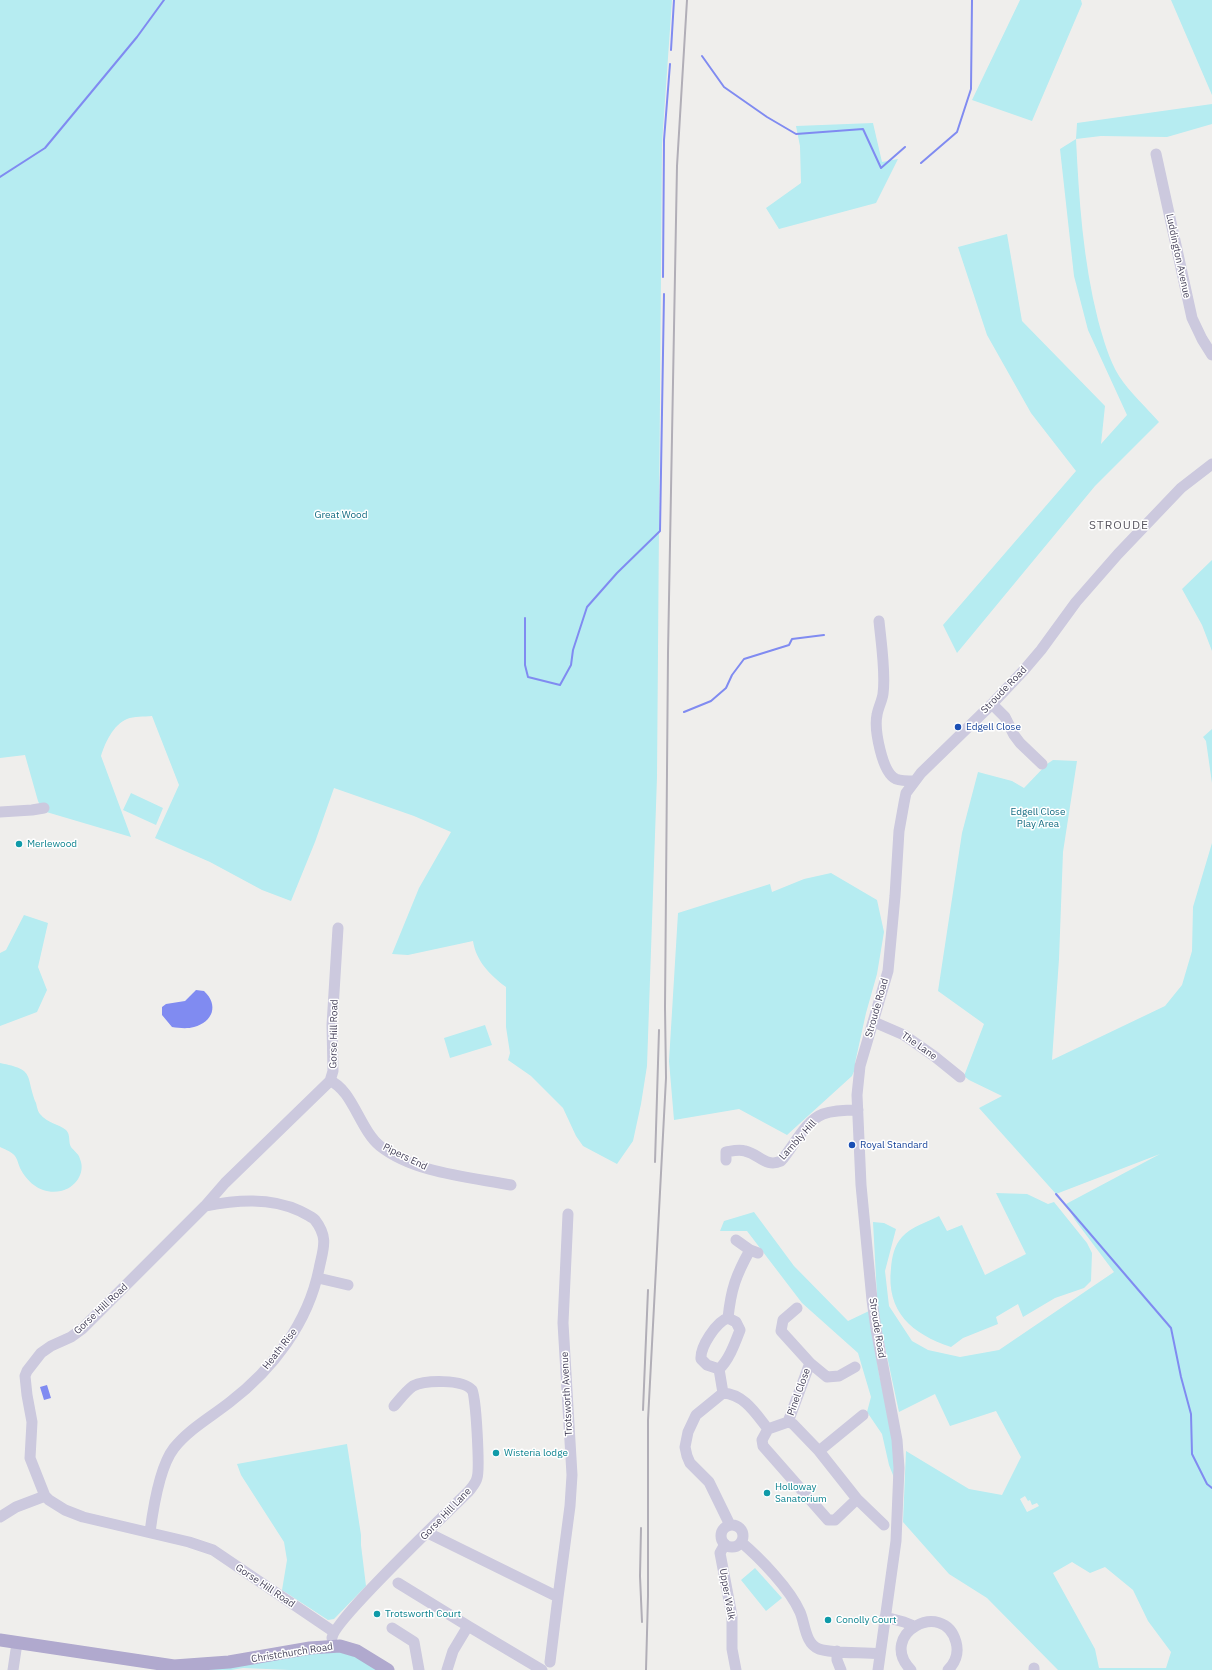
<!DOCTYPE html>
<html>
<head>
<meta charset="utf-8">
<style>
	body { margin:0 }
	canvas { display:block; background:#efeeec }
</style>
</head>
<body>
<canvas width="1212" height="1670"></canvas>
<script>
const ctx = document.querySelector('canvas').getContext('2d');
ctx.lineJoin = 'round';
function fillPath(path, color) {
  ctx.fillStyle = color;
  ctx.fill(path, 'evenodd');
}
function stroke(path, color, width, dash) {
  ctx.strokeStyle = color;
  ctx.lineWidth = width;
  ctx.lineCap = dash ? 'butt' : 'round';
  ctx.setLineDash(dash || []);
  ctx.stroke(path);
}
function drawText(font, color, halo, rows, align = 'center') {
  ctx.font = font + ' "IBM Plex Sans",sans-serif';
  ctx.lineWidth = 3;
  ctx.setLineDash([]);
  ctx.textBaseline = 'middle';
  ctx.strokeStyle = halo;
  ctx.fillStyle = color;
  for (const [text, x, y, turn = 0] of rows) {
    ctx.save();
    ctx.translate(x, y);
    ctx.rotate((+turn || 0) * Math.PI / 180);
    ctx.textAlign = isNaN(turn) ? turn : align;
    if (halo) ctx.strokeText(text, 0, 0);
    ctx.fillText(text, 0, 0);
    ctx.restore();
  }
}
const green = new Path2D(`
	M0,0H672L662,144L657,777L647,1066L641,1104L633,1141L617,1164L583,1146L576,1136L563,1108L531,1076L508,1060L510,1053L506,1027V987C490,975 476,961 473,941L408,955L392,954L419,888L451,832L414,816L334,788L315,842L291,901L262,890L210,862L155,838L179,785L152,716C144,717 134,716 127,719C113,725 105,743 101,756L131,837L43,811L38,801L25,755L0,758Z
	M1020,0H1081L1082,4L1032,121L972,100Z
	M1171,0H1212V95Z
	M1212,104V124L1167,137L1101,136L1076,139C1079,200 1083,260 1098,320C1103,338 1109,360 1119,376C1130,393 1146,407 1159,422L1095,486L957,653L943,625L1076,471L1031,413L987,335L958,247L1007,234L1022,321L1105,406L1101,444L1127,415L1088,330L1074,276L1060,149L1076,139L1077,123Z
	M873,123L882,162L898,159L876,203L779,229L766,208L801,183L800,146L796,126Z
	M1212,560V651L1202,625L1182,589Z
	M1212,729V783L1206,741L1203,737Z
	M1053,760L1077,761L1063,852L1059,959L1052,1060L1165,1006L1182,985L1192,951L1193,907L1212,843V1670H1058L987,1598L949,1574L903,1522L906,1451L969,1489L1002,1495L1021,1457L996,1411L950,1426L935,1394L899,1412L878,1314L873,1222L884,1223L896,1229L885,1271L889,1306L912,1341L928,1350L960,1357L999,1350L1114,1272L1075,1220L1066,1204L1160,1154L1056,1194L979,1108L1002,1096L969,1080L964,1076L984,1024L938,991L962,833L978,772L1012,781L1024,788L1047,764ZM1025,1496L1028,1501L1030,1500L1032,1505L1037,1503L1039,1506L1027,1512L1020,1499ZM1072,1562L1090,1573L1105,1567L1133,1590L1148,1621L1171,1652L1166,1668H1099L1095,1649L1053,1573Z
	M131,793L163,808L156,825L123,810Z
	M831,873L877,900L884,932L877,974L866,1013L855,1063V1069L852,1076L787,1135L739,1109L674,1120L669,1061L678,913L770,884L772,892L804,879Z
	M24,915L48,923L38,967L47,990L37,1012L0,1026V953L6,950Z
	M485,1025L492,1045L450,1058L444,1038Z
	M0,1063C36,1070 25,1075 36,1103C37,1107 38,1112 40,1114C47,1123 59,1124 66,1130C71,1135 68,1142 71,1147C74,1151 79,1154 80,1159C86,1173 75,1188 61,1191C43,1195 28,1184 20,1168C18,1163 17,1157 13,1154C10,1151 4,1149 0,1147Z
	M996,1193L1027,1194L1048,1204L1054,1202L1087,1243L1092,1253L1091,1281L1084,1288L1055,1298L1023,1317L1018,1304L996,1317L998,1324L963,1338L951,1347C912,1334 886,1312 891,1268C892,1257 894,1246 902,1237C911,1227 927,1222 939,1216L947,1231L962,1225L985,1275L1026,1254Z
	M754,1212L794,1266L848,1321L869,1311L879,1374L893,1436L895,1480L889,1465L882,1434L867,1412L871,1397L858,1353L802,1303L747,1231H720L724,1221Z
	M347,1444L361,1535V1545L366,1586L334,1619L328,1620L282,1590L287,1560L284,1542L241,1475L237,1464Z
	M755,1568L782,1598L766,1611L741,1580Z
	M335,1651L351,1655L381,1670H290L243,1668L231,1670H167Z`);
const water = new Path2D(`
	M196,990L204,991C219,1005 213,1022 194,1027C187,1029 179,1028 172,1027L162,1015V1007L166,1004L185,1001Z
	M47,1385L51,1398L44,1400L40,1387Z`);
const stream = new Path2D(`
	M671,50L674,0
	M702,56L724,87L767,117L796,134L863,129L881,168L905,147
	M921,163L957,132L971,89L972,0
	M0,177L45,148L137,37L164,0
	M663,277L664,140L670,64
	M525,618V665L528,677L560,685L571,665L573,650L587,607L617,573L660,531L664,294
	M684,712L711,701L726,688L732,675L744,659L789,645L792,639L824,635
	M1056,1194L1171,1328L1181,1377L1191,1414L1192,1454L1207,1484L1212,1488`);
const minor = new Path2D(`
	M1156,154L1192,318L1202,339L1212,355
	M879,621C881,642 886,673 883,694C882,701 878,708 877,715C874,729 882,773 896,779C901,781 909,781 915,781
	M992,704L1005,717L1014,735L1020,743L1042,764
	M0,812L32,810L44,808
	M874,1022L904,1035L934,1056L960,1077
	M330,1081C352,1089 360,1130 380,1146C414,1173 469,1177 511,1185
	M726,1160V1152C732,1151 739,1149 745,1151C759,1154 766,1168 781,1161C794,1146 805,1121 823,1114C834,1110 847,1110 858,1110
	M736,1240L750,1250L758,1253
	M318,1278L348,1285
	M797,1308L783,1320L781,1331L810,1363L827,1377L839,1376L855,1367
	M719,1369C729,1360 735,1343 740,1330L736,1322L728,1318
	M723,1393L719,1369L707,1365L701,1359C700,1347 716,1322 728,1318C731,1289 736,1275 750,1250
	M788,1422L810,1363
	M819,1451L863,1415
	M857,1499L835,1520H828L763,1446L762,1440L768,1429L788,1422L793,1424L819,1451L857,1499L884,1525
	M0,1517L16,1507L45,1496
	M730,1525L709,1482L690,1463L687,1456L685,1447L688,1432L696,1415L723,1393C744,1394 756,1414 768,1429
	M721 1536a11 11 0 1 1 22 0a11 11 0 1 1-22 0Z
	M150,1532C153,1509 160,1466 174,1448C189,1429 211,1417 230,1402C273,1369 308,1323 319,1269C323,1249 329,1238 315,1220C311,1216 305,1214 300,1211C270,1197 236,1200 205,1206
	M428,1533L558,1597L570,1506L572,1475L563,1323L568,1214
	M741,1542C760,1558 790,1589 800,1612C805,1623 805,1644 819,1649C834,1654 863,1652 880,1654
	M725,1544L720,1553L732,1616V1649L736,1670
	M398,1583L468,1626
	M885,1617L904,1622L914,1626
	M392,1628L414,1642L419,1670
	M334,1632L213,1550L189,1542L83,1517L65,1510L49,1500L45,1496L30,1458L32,1422L27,1395L25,1376L27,1371L41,1353L51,1346L71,1337L82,1329L205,1206L225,1183L330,1081L333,1071L332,1025L338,928
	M332,1638C333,1621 449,1511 469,1491C472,1487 476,1483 477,1478C480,1470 476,1395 472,1390C463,1379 425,1380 413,1386C406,1391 400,1399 394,1406
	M837,1651V1660L841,1670
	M550,1662L558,1597
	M13,1670L17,1643
	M447,1670L453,1651L468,1626L542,1670
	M878,1670L896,1541L899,1468L897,1440L876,1329L872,1300L861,1185L857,1095L860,1066L888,971L895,896L899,831L904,803L906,793L921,773L992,704L1024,670L1041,650L1076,602L1118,554L1181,488L1212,464
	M911,1670C876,1634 944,1598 956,1642C959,1653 956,1662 948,1670
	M1034,1670V1668`);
const major = new Path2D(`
	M0,1640L174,1666L229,1662L310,1648L340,1646L357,1651L388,1670`);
const rail = new Path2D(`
	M655,1162L659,1030
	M643,1410L648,1290
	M641,1528L640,1576L642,1622
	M646,1670L648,1596V1420L666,1078L665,1007L668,653L677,166L687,0`);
const markers = [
	[958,727,4,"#1a4fb4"],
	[19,844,4,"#0f9aa8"],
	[852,1145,4,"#1a4fb4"],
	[496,1453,4,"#0f9aa8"],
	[767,1493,4,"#0f9aa8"],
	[377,1614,4,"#0f9aa8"],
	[828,1620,4,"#0f9aa8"]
];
const streetNames = [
	["Luddington Avenue",1178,256,78],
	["Stroude Road",1004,690,-46],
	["Stroude Road",877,1008,-74],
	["Gorse Hill Road",334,1034,-89],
	["The Lane",919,1046,35],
	["Lambly Hill",798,1140,-48],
	["Pipers End",405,1157,26],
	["Gorse Hill Road",101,1309,-43],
	["Stroude Road",877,1328,81],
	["Heath Rise",280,1349,-52],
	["Pinel Close",799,1392,-70],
	["Trotsworth Avenue",567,1394,-93],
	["Gorse Hill Lane",446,1514,-46],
	["Gorse Hill Road",265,1586,34],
	["Upper Walk",727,1594,80],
	["Christchurch Road",292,1653,-9]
];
const parkNames = [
	["Great Wood",341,515],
	["Edgell Close",1038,812],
	["Play Area",1038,824]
];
const transitNames = [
	["Edgell Close",966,727],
	["Royal Standard",860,1145]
];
const cultureNames = [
	["Merlewood",27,844],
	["Wisteria lodge",504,1453],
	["Holloway",775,1487],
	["Sanatorium",775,1499],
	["Trotsworth Court",385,1614],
	["Conolly Court",836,1620]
];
const quarterNames = [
	["STROUDE",1119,526]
];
fillPath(green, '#b6ecf1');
fillPath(water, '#808bf1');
stroke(stream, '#808bf1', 2);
stroke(minor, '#ccc9de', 11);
stroke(major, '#b0a9ce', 13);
stroke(rail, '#b1aeb7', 2);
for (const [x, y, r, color] of markers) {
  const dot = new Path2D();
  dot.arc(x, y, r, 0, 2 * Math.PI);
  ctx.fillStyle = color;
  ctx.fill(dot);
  stroke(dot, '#fff', 1.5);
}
drawText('10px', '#47435b', '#fff', streetNames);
drawText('10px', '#106a80', '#fff', parkNames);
drawText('10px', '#164399', '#fff', transitNames, 'left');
drawText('10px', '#0d838f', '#fff', cultureNames, 'left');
ctx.letterSpacing = '1px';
drawText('12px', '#5b5862', '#fff', quarterNames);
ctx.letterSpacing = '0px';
</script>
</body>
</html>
